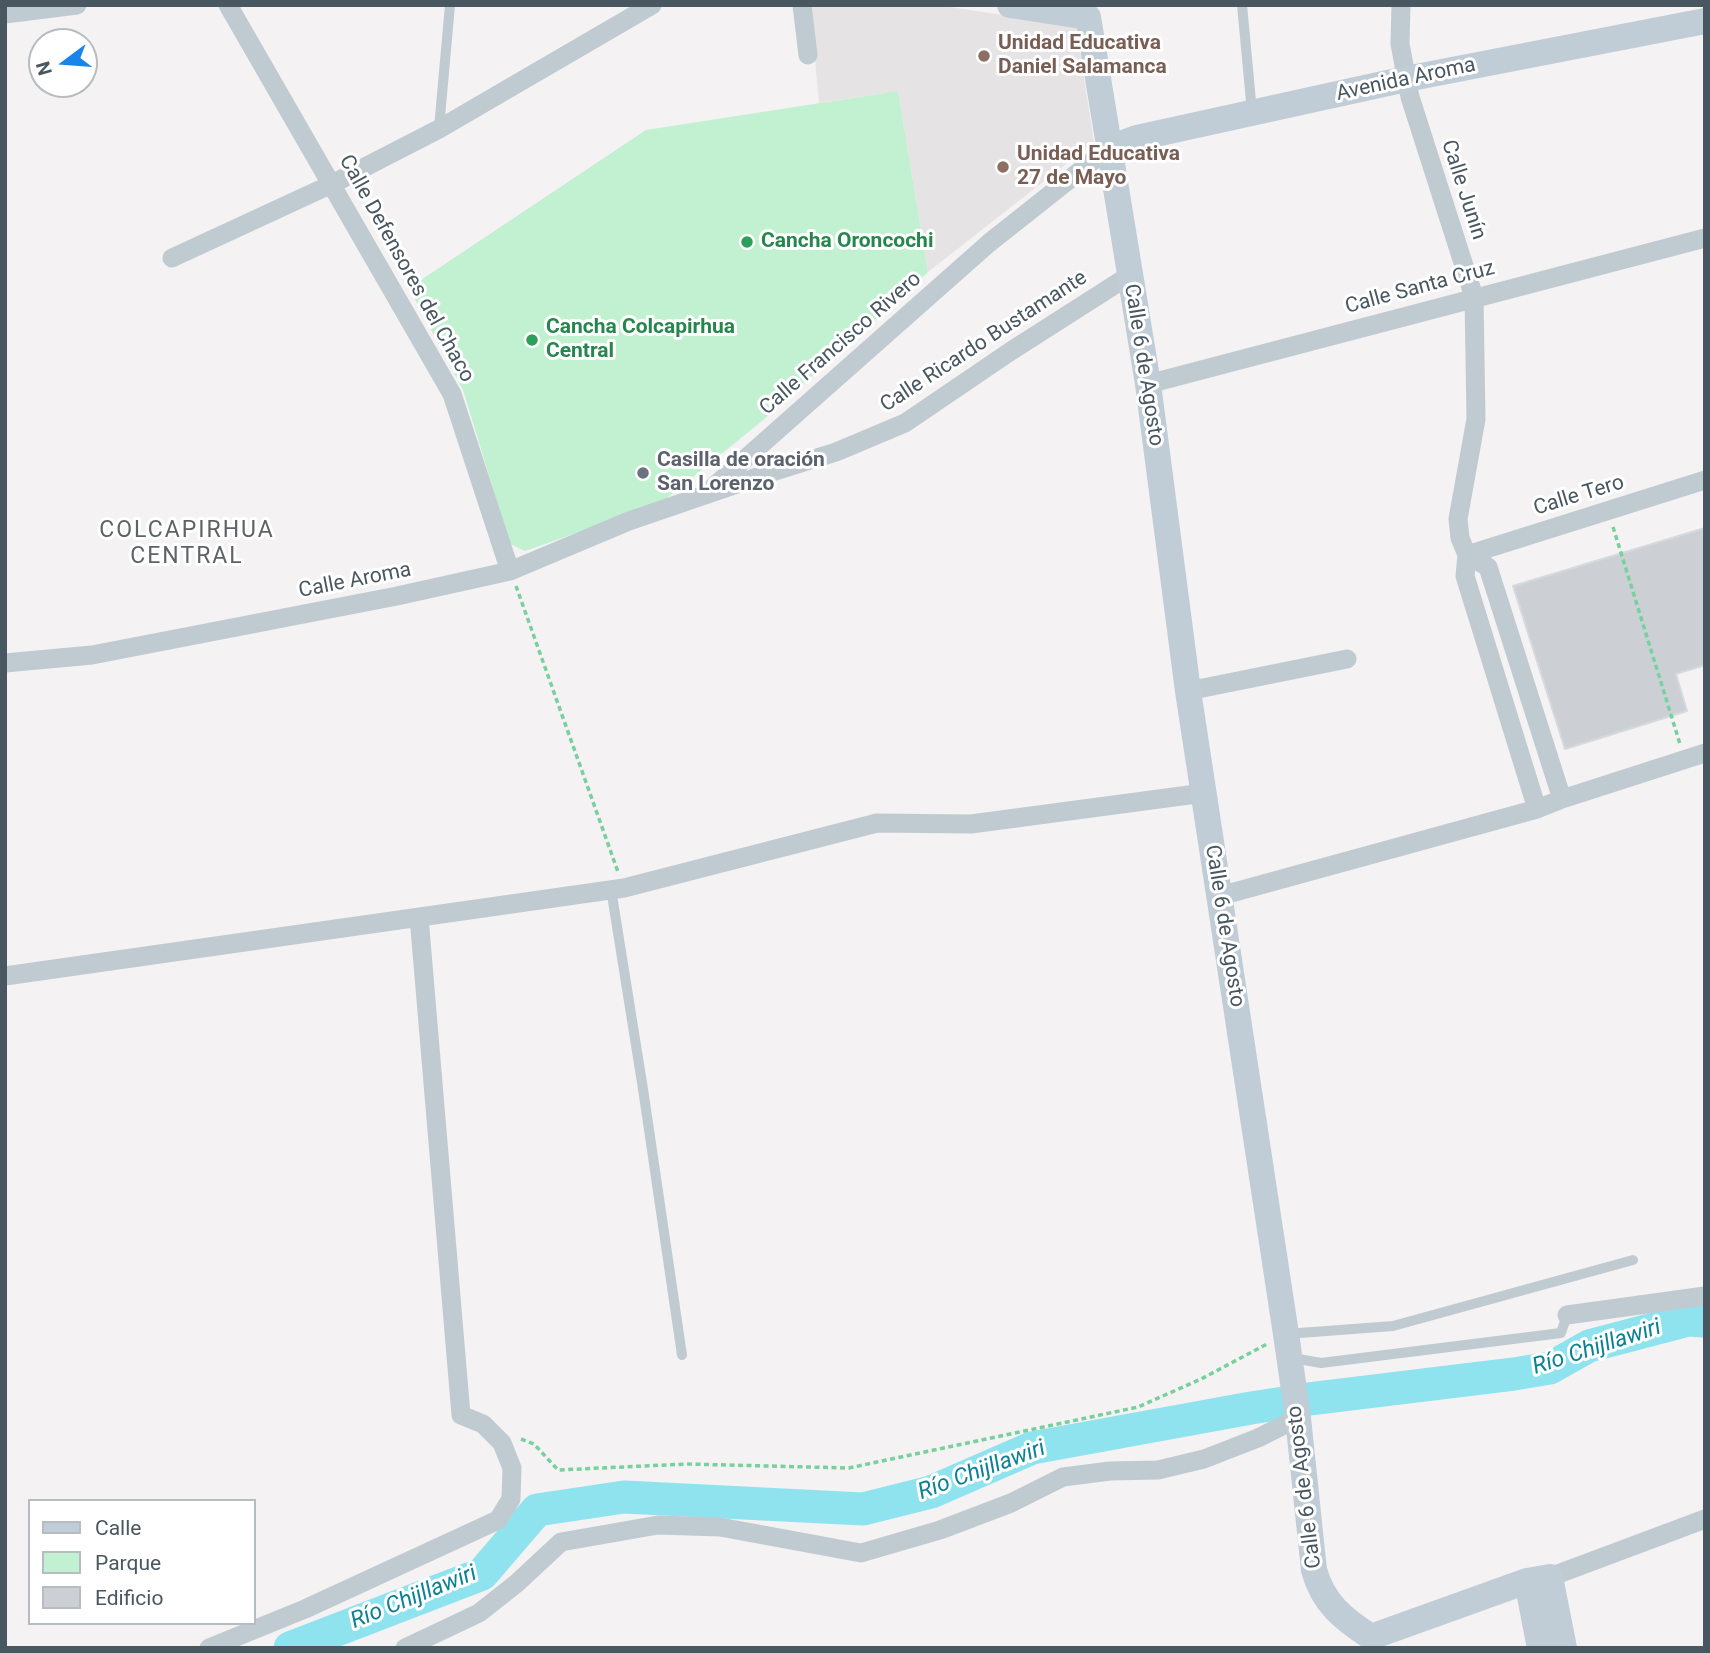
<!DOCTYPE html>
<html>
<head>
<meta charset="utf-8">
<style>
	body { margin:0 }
	#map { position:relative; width:1710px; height:1653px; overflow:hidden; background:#f4f2f2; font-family:Roboto,sans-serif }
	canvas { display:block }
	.frame { position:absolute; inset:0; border:7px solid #495760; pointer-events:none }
	.legend { position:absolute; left:28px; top:1499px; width:228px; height:126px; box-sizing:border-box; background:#fff; border:2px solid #b6bcbf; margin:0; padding:9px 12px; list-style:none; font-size:21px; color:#495760 }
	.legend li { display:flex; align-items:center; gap:14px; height:35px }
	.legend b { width:35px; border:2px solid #b6bcbf }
	.north { position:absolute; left:28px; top:28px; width:70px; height:70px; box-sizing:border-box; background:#fff; border:2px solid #b6bcbf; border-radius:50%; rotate:254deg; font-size:19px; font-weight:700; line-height:28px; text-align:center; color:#495760 }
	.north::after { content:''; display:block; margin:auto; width:24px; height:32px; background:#1785ea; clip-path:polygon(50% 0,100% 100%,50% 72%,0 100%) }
</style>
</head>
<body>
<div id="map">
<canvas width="1710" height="1653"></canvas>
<div class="frame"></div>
<ul class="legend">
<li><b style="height:9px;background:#c0ccd6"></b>Calle</li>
<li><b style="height:19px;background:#c1f1d0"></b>Parque</li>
<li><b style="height:19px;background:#ccd0d4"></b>Edificio</li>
</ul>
<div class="north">N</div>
</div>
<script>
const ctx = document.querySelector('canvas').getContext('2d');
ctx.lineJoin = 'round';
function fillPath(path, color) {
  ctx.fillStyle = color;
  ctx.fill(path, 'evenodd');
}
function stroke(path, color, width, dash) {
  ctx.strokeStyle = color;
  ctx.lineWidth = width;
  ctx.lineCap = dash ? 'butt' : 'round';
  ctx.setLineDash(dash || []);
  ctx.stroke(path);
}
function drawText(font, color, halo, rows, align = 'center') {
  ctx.font = font + ' Roboto,sans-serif';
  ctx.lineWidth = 6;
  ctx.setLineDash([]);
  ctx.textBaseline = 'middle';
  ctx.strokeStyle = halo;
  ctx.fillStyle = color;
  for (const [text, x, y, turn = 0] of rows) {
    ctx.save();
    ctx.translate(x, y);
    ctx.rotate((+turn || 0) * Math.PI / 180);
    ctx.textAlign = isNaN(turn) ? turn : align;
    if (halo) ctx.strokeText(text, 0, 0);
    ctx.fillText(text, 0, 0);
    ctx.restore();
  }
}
const education = new Path2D(`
	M810,5H936L1076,26L1094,142L928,272L898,91L819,103Z`);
const green = new Path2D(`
	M898,91L928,272L762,421L661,503L525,551L510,544L463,390L409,288L646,130Z`);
const river = new Path2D(`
	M290,1648L482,1574L537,1510L624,1497L863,1509L931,1492L1032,1448L1251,1408L1309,1399L1514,1374L1550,1368L1589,1346L1688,1320L1705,1321`);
const building = new Path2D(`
	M1705,528V665L1676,674L1687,711L1565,749L1513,586Z`);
const path = new Path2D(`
	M1613,527L1680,744
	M516,586L618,872
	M521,1439L534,1444L558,1470L687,1464L849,1468L1138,1407L1201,1379L1267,1344`);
const lane = new Path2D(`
	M1242,5L1252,112
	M439,128L450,5
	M611,889L643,1089L682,1355
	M1286,1334L1393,1326L1633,1260
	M1293,1358L1321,1363L1561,1333L1567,1315`);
const street = new Path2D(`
	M228,5L452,394L510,571
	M802,5L808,55
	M1401,5L1400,44L1410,97L1474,297L1476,419L1458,519L1460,538L1467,555L1465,576L1537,809
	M5,14L77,5
	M172,258L332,184L439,129L652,5
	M1148,384L1705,238
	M711,489L989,243L1109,148
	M1467,555L1488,567L1562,799
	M1467,555L1705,480
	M5,663L92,655L397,596L510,571L629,521L769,473L836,452L905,423L1011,351L1130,275
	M1188,691L1347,659
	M1220,896L1537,809L1562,799L1705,753
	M5,976L624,888L877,823L971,824L1204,793
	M1567,1315L1705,1296
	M1550,1577L1705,1519
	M209,1648L305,1609L498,1520L511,1499L512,1468L502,1443L483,1424L461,1415L419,917
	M405,1648L479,1613L517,1583L561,1542L658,1525L720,1527L861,1553L940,1530L1011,1503L1063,1477L1110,1471L1158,1470L1204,1459L1258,1438L1298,1418`);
const secondary = new Path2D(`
	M1010,5L1088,17L1148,384L1188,691L1286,1334L1298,1418L1314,1570C1323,1603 1343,1619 1371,1637L1527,1581L1550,1577L1564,1648
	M1109,148L1137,138L1406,79L1705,21
	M1527,1581L1540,1648`);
const markers = [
	[984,56,7,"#8d6e63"],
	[1003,167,7,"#8d6e63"],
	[747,242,7,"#2e9e5b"],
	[532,340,7,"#2e9e5b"],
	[643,473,7,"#6b7280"]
];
const educationNames = [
	["Unidad Educativa",998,44],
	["Daniel Salamanca",998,68],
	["Unidad Educativa",1017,155],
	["27 de Mayo",1017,179]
];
const streetNames = [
	["Avenida Aroma",1406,80,-12],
	["Calle Junín",1463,190,72],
	["Calle Defensores del Chaco",406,269,61],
	["Calle Santa Cruz",1420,288,-15],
	["Calle Ricardo Bustamante",984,342,-33],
	["Calle Francisco Rivero",841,344,-41],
	["Calle 6 de Agosto",1143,365,81],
	["Calle Tero",1579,496,-17],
	["Calle Aroma",355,581,-11],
	["Calle 6 de Agosto",1224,926,81],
	["Calle 6 de Agosto",1305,1487,-97]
];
const leisureNames = [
	["Cancha Oroncochi",761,242],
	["Cancha Colcapirhua",546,328],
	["Central",546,352]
];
const worshipNames = [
	["Casilla de oración",657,461],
	["San Lorenzo",657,485]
];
const neighbourhoodNames = [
	["COLCAPIRHUA",187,531],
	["CENTRAL",187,557]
];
const waterNames = [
	["Río Chijllawiri",1597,1348,-18],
	["Río Chijllawiri",982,1471,-20],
	["Río Chijllawiri",414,1598,-22]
];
fillPath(education, '#e5e3e4');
fillPath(green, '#c1f1d0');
stroke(river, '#8ee3ef', 33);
fillPath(building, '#ccd0d4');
stroke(building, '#d6d9dd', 2);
stroke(path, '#78d09e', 3.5, [5, 3.5]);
stroke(lane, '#c0cbd1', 10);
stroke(street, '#c0cbd1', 19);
stroke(secondary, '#c0ccd6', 26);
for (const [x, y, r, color] of markers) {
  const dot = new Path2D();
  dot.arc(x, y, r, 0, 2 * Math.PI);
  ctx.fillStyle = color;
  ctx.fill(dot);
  stroke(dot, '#fff', 2.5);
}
drawText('bold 21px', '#785e54', '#fff', educationNames, 'left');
drawText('21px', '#495760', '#fff', streetNames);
drawText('bold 21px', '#27864d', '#fff', leisureNames, 'left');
drawText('bold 21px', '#5b616d', '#fff', worshipNames, 'left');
ctx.letterSpacing = '2px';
drawText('23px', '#5e6367', '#fff', neighbourhoodNames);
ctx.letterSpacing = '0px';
drawText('italic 23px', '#0b8293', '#fff', waterNames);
</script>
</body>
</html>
